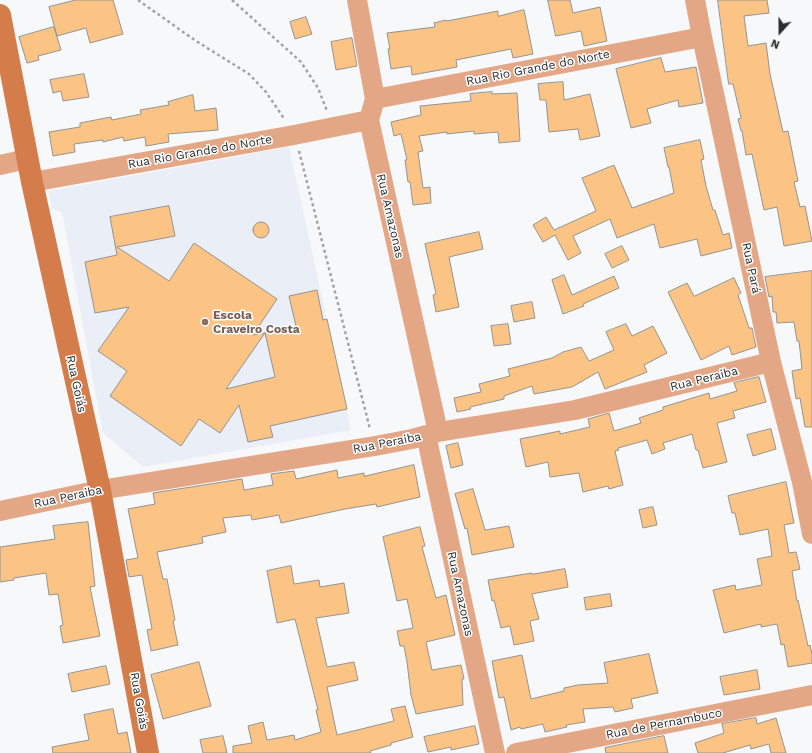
<!DOCTYPE html>
<html>
<head>
<meta charset="utf-8">
<style>
	body { margin:0 }
	#map { position:relative; width:812px; height:753px; overflow:hidden; background:#f7f8fa; font-family:"Work Sans",sans-serif }
	canvas { display:block }
	.north { position:absolute; left:760px; top:12px; width:40px; height:40px; -webkit-text-stroke:3px #fff; paint-order:stroke; rotate:201deg; font-size:11px; font-weight:700; line-height:16px; text-align:center; color:#2a2b2b }
	.north::after { content:''; display:block; margin:auto; width:14px; height:18px; background:#2a2b2b; clip-path:polygon(50% 0,100% 100%,50% 72%,0 100%) }
</style>
</head>
<body>
<div id="map">
<canvas width="812" height="753"></canvas>
<div class="north">N</div>
</div>
<script>
const ctx = document.querySelector('canvas').getContext('2d');
ctx.lineJoin = 'round';
function fillPath(path, color) {
  ctx.fillStyle = color;
  ctx.fill(path, 'evenodd');
}
function stroke(path, color, width, dash) {
  ctx.strokeStyle = color;
  ctx.lineWidth = width;
  ctx.lineCap = dash ? 'butt' : 'round';
  ctx.setLineDash(dash || []);
  ctx.stroke(path);
}
function drawText(font, color, halo, rows, align = 'center') {
  ctx.font = font + ' "Work Sans",sans-serif';
  ctx.lineWidth = 3;
  ctx.setLineDash([]);
  ctx.textBaseline = 'middle';
  ctx.strokeStyle = halo;
  ctx.fillStyle = color;
  for (const [text, x, y, turn = 0] of rows) {
    ctx.save();
    ctx.translate(x, y);
    ctx.rotate((+turn || 0) * Math.PI / 180);
    ctx.textAlign = isNaN(turn) ? turn : align;
    if (halo) ctx.strokeText(text, 0, 0);
    ctx.fillText(text, 0, 0);
    ctx.restore();
  }
}
const built = new Path2D(`
	M289,147L351,430L143,467L103,433L62,213L52,208L48,191Z`);
const building = new Path2D(`
	M76,0H113L123,34L90,43L86,28L57,36L49,7Z
	M548,0H570L573,13L600,7L607,41L584,46L581,31L556,36Z
	M718,0H767L769,13L744,16L748,46L766,43L770,74L783,132L788,131L798,181L794,182L800,207L805,206L812,241L784,246L777,207L764,210L752,154L746,155L742,131H741L738,119L741,118L733,84H729Z
	M524,10L533,54L513,58L511,49L456,60L457,67L412,75L411,66L391,69L388,49H390L387,33L435,27L434,23L446,20L447,21L498,11V16Z
	M306,17L312,34L295,39L290,22Z
	M54,27L61,50L38,56L39,60L27,63L19,37Z
	M352,38L357,66L336,70L331,42Z
	M661,58L665,72L696,67L703,103L679,107L678,100L647,109L651,123L631,128L616,69Z
	M84,74L89,97L63,101L61,91L53,93L50,80Z
	M563,82L564,100L590,94L600,136L580,140L578,129L549,132L546,100H540L538,84Z
	M492,92V94L517,93L520,141L499,143L498,132L474,134V131L447,134V132L419,136L423,151L418,152L423,188L430,187L431,203L413,205L410,182H408L405,160H407L401,134L394,136L391,122L421,115L420,106L471,101L470,94Z
	M193,95L195,111L216,108L218,130L168,134L169,142L146,146L145,137L124,141L123,137L103,142V140L74,144L75,152L53,156L49,132L80,127V123L111,117L112,120L141,114L140,110L169,105L168,102Z
	M700,140L704,159L701,160L706,186L713,210H715L723,235L729,233L732,248L701,256L697,239L660,248L654,224L617,238L610,219L573,236L581,253L568,260L555,235L543,242L533,225L546,217L554,230L596,211L582,178L614,165L632,208L674,193L669,167H668L664,148Z
	M169,206L175,236L117,247L169,281L194,243L277,299L253,335L265,333L226,389L275,377L265,333L296,326L289,296L317,290L323,320L327,319L347,409L270,426L273,437L248,442L239,405L220,433L199,419L181,446L110,396L127,371L98,351L129,307L95,313L85,262L117,255L110,217Z
	M253 230a8 8 0 1 1 16 0a8 8 0 1 1-16 0Z
	M479,232L483,249L449,257L459,307L436,312L433,295L436,294L425,244Z
	M622,246L629,260L612,268L605,254Z
	M812,271V427H805L800,398L796,399L792,371L802,369L799,341H797L794,322L777,323L776,312H773L772,296L769,297L765,277Z
	M564,275L572,295L614,276L619,288L583,304L584,306L563,314L552,280Z
	M734,278L741,293L738,295L749,328H752L756,347L732,355L729,346L701,360L668,292L687,283L694,296Z
	M532,302L535,318L514,322L511,306Z
	M508,324L511,344L494,346L491,326Z
	M626,324L632,336L653,326L667,353L644,365L647,372L605,389L598,372L572,387L534,394L532,386L504,396V399L470,407L471,409L457,412L454,398L481,392L479,384L510,376L508,369L552,358L563,352L581,347L589,361L614,350L606,332Z
	M759,377L766,402L733,411L735,418L717,423L727,462L703,468L698,450H696L692,434L663,443L665,449L652,454L647,440L618,448L619,450L615,451L623,485L609,489L608,486L583,492L579,473L550,477L548,462L526,467L520,439L560,431V434L590,427L588,419L609,413L614,431L641,423L639,418L663,410V407L709,393L710,399L737,391L734,383Z
	M771,429L776,449L753,456L747,435Z
	M458,443L463,465L451,468L446,446Z
	M414,465L420,497L377,507L376,504L345,509L281,523L279,515L252,520L251,515L223,518L226,532L202,537L203,543L157,552L163,579H167L175,620L173,621L178,645L151,651L147,630L152,629L142,575L129,577L126,560L138,558L128,509L155,504L153,493L242,479L244,490L273,485L271,474L294,471L296,479L337,470L338,478L364,473V476Z
	M786,482L794,523L784,525L789,553L796,552L800,569L792,571L797,601L798,600L808,646L810,645L812,654V663L788,667L784,644L781,645L777,624L761,627V624L724,633L713,590L735,585L736,590L762,585L757,559L772,556L768,529L740,535L735,513H732L728,496Z
	M473,489L485,530L509,526L514,547L472,555L467,528L465,529L455,494Z
	M653,507L657,525L643,528L639,510Z
	M88,522L95,586L90,587L100,636L63,643L60,626L63,625L58,594L49,595L46,573L14,578V580L0,582V547L55,539L53,526Z
	M420,527L425,546L422,547L436,598L446,595L455,635L426,642L432,670L461,665L464,679H462L463,705L416,714L411,695L407,662L404,646H400L397,631L413,628L407,599L397,601L383,537Z
	M291,566L294,584L319,580L320,587L344,583L349,613L316,618L327,667L354,662L358,680L327,687L337,735L394,721L391,709L405,706L413,737L391,743V745L370,751L371,753H233V746L252,743L248,726L263,722L267,740L294,735L295,740L321,732L316,710H318L295,619L277,623L267,571Z
	M565,569L568,587L532,594L539,619L530,621L534,641L514,645L510,626L501,628L494,600L492,601L488,580L532,573V574Z
	M610,594L612,606L586,610L584,598Z
	M649,654L658,693L631,699L633,708L615,712L613,707L583,709L585,722L566,725L567,727L545,732L543,724L521,729L520,727L511,730L504,697L499,698L492,661L522,655L531,699L564,691V688L578,685L608,683L604,663Z
	M199,662L211,706L163,719L151,675Z
	M106,666L110,684L72,692L68,674Z
	M757,670L760,689L724,695L720,677Z
	M113,709L118,734L127,732L131,753H53L52,747L89,740L84,715Z
	M756,718L757,724L776,718L786,753H771L769,744L751,749L750,745L723,753H698L695,743L724,733L722,724Z
	M475,726L479,744L451,750V747L428,752L424,737Z
	M223,736L227,753H203L200,740Z
	M664,736L668,753H606L605,748Z`);
const path = new Path2D(`
	M138,0L196,41L249,74L266,92L285,120
	M232,0L301,62L318,88L327,111
	M299,151L370,429`);
const street = new Path2D(`
	M357,0L375,99L369,120L438,432
	M695,0L702,37L771,362L802,482L812,534
	M375,99L702,37
	M0,165L27,159
	M32,182L294,135L369,120
	M426,435L495,753
	M0,511L100,490L375,446L412,439L438,432L575,410L771,362
	M516,753L812,695`);
const secondary = new Path2D(`
	M0,15L32,182L100,490L148,753`);
const markers = [
	[205,322,4,"#8d6e63"]
];
const streetNames = [
	["Rua Rio Grande do Norte",538,68,-11],
	["Rua Rio Grande do Norte",200,152,-10],
	["Rua Amazonas",390,216,77],
	["Rua Pará",751,268,78],
	["Rua Peraiba",704,379,-14],
	["Rua Goiás",76,384,78],
	["Rua Peraiba",387,443,-11],
	["Rua Peraiba",68,497,-12],
	["Rua Amazonas",460,594,78],
	["Rua Goiás",139,701,80],
	["Rua de Pernambuco",664,724,-11]
];
const educationNames = [
	["Escola",213,315],
	["Craveiro Costa",213,329]
];
fillPath(built, '#eaeef7');
fillPath(building, '#fbc384');
stroke(building, '#949391', 1);
stroke(path, '#a2a3a4', 2.5, [3, 3]);
stroke(street, '#e3a786', 20);
stroke(secondary, '#d57d4a', 22);
for (const [x, y, r, color] of markers) {
  const dot = new Path2D();
  dot.arc(x, y, r, 0, 2 * Math.PI);
  ctx.fillStyle = color;
  ctx.fill(dot);
  stroke(dot, '#fff', 1.5);
}
drawText('12px', '#2a2b2b', '#fff', streetNames);
drawText('bold 12px', '#785e54', '#fff', educationNames, 'left');
</script>
</body>
</html>
